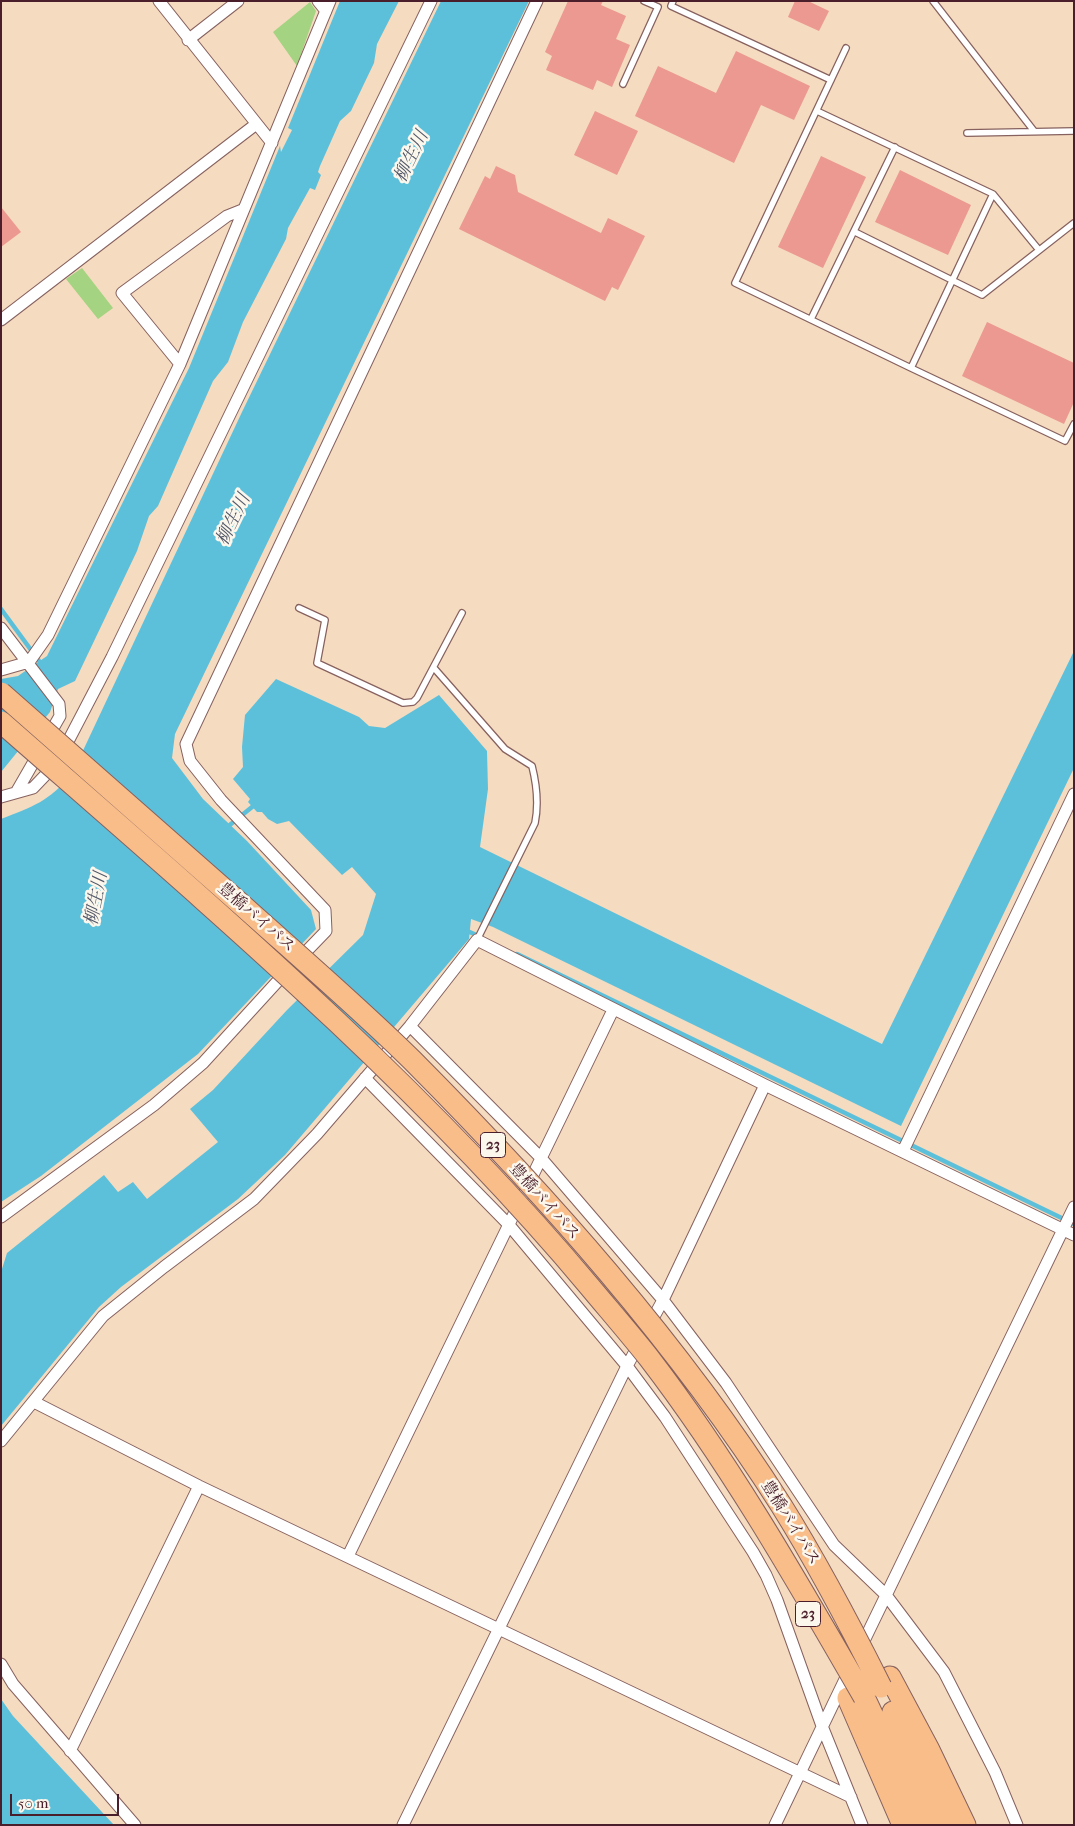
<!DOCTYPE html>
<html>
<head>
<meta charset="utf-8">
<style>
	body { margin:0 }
	#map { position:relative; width:1075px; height:1826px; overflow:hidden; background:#f5dbbf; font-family:"IM FELL French Canon",serif }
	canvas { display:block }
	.frame { position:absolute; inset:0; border:2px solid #4a1f2b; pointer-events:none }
	.scale { position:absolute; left:10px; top:1794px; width:109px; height:22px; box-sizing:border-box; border:2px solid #4a1f2b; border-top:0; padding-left:6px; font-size:15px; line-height:18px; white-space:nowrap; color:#4a1f2b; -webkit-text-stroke:4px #fbf7ec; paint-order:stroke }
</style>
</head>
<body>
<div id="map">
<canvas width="1075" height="1826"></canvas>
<div class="frame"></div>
<div class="scale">50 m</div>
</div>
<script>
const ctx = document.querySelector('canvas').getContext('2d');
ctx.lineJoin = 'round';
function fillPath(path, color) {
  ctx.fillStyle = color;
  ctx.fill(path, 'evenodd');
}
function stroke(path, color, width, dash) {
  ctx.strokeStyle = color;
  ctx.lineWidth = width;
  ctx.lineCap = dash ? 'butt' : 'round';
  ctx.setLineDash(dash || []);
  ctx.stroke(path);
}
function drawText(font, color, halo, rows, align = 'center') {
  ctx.font = font + ' "IM FELL French Canon","Noto Serif JP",serif';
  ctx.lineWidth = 5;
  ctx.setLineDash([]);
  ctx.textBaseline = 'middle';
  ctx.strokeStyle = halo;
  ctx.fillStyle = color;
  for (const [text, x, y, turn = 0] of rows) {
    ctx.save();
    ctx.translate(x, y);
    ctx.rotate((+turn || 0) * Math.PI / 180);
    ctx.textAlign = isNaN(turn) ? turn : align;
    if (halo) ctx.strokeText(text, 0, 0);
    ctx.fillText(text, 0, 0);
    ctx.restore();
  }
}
const green = new Path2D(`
	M310,2L316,11L297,66L273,32Z
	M82,268L113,308L98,319L66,279Z`);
const water = new Path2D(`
	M340,1H399L377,44L374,63L351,111L340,121L320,166L318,172L321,175L315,190L310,188L288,228L286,239L243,322L228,362L213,381L158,506L149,516L137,551L75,681L58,689L50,712L1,772V679L18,676L47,656L189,368L280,146L281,152L292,130L288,128Z
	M441,1H529L175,734L172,758L203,799L247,841L311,910L316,929L198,1054L41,1176L1,1202V819C34,806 48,802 72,774L242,412Z
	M1074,651V768L901,1126L493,927L471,919L469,939L285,1155L238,1199L121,1287L99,1307L1,1426V1272L7,1253L104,1175L118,1192L133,1182L147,1199L218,1142L190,1109L213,1090L287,1010L363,935L376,894L352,867L342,875L289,821L277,824L268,819L262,812H257L248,802L250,799L233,779L243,767L242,747L245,715L276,679L359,717L369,726L385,728L439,695L487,751L488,789L480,847L882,1044Z
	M1,1699L13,1716L114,1825H1Z`);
const stream = new Path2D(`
	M1,609L42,665
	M226,828L257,803
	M465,930L481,937
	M517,954L1074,1224`);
const building = new Path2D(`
	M568,1H603L601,5L626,16L616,39L630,45L612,87L597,80L593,90L546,70L552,56L545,52Z
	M795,1H808L829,11L819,31L788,17Z
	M736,51L810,86L794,120L761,105L734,163L635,116L658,66L716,93Z
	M595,111L638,131L617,175L574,155Z
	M821,156L866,177L823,268L778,247Z
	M496,166L515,175L518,192L601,233L608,218L645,236L618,290L612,287L605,301L459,229L485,176L490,179Z
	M900,170L971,205L948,255L875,222Z
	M1,207L21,232L1,247Z
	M987,322L1074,363V402L1064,424L962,376Z`);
const lane = new Path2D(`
	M673,1L671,6L831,80
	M933,1L1034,131
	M846,48L735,283L911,368L993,194
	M623,84L658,7L644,1
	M817,111L993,194L1039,250
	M967,133L1074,131
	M855,232L982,295L1074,223
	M811,319L895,147
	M911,368L1065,441L1074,424
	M299,608L325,620L317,663L403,703L413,702L417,698L462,613
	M434,668L505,749L532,766C537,786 539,803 535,823L477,940`);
const street = new Path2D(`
	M159,1L272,143
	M318,1L326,11
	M188,40L238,1
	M1,320L255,125
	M180,364L122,293L227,216L242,210
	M1,628L59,704L60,716L48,737
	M1,670L29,662L48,635L180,364L330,1
	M63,751L112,657L431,1
	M17,791L40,751
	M1,797L33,788L55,765
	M298,960L326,931L325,910L221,800L190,761L186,744L537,1
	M410,1026L541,1158L663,1300L726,1383L834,1545L886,1595L944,1672L995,1772L1017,1825
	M365,1078L509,1225L627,1366L665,1417L753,1552L766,1575L777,1600L822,1726L862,1825
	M903,1151L1074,794
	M1,1217L154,1105L203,1063L287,971
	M34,1402L199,1486L851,1797
	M1,1441L103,1316L164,1267L254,1199L317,1134L410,1026L477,940L765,1085L1074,1235
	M348,1556L613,1010
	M861,1647L1074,1207
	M1,1664L13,1684L135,1825
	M70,1751L199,1486
	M403,1825L627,1366L663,1300L765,1085
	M775,1825L850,1669`);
const highway = new Path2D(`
	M890,1677L929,1750L965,1825
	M864,1697L924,1825
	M848,1698L903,1825
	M893,1712L945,1825`);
const highwayBridge = new Path2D(`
	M1,693C82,764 163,835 243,906C300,957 358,1007 412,1060C547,1196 678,1343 781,1505C818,1564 850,1625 881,1687
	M1,722C205,901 415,1078 590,1287C610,1311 630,1334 649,1358C731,1465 797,1581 864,1697`);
const shields = [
	[493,1145,25],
	[808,1614,25]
];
const shieldNames = [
	["23",493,1145],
	["23",808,1614]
];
const streetNames = [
	["豊橋バイパス",256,918,41],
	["豊橋バイパス",544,1202,48],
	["豊橋バイパス",790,1523,58]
];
const waterNames = [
	["柳生川",412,157,-64],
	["柳生川",234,520,-64],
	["柳生川",97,899,-79]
];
fillPath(green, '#a4d381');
fillPath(water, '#5dc0db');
stroke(stream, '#5dc0db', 4.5);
fillPath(building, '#eb9991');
stroke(lane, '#86615f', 8);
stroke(street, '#86615f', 13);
stroke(highway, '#86615f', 23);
stroke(lane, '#fff', 5.5);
stroke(street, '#fff', 11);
stroke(highway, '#f8bd89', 21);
stroke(highwayBridge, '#86615f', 23, []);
stroke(highwayBridge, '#f8bd89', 21);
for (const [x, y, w] of shields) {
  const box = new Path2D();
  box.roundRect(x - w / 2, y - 12.5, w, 25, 4);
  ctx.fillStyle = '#fbf7ec';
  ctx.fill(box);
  stroke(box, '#4a1f2b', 1);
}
drawText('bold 15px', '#4a1f2b', null, shieldNames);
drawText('16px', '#4a1f2b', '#fbf7ec', streetNames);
drawText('italic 18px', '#515769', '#fbf7ec', waterNames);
</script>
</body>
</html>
